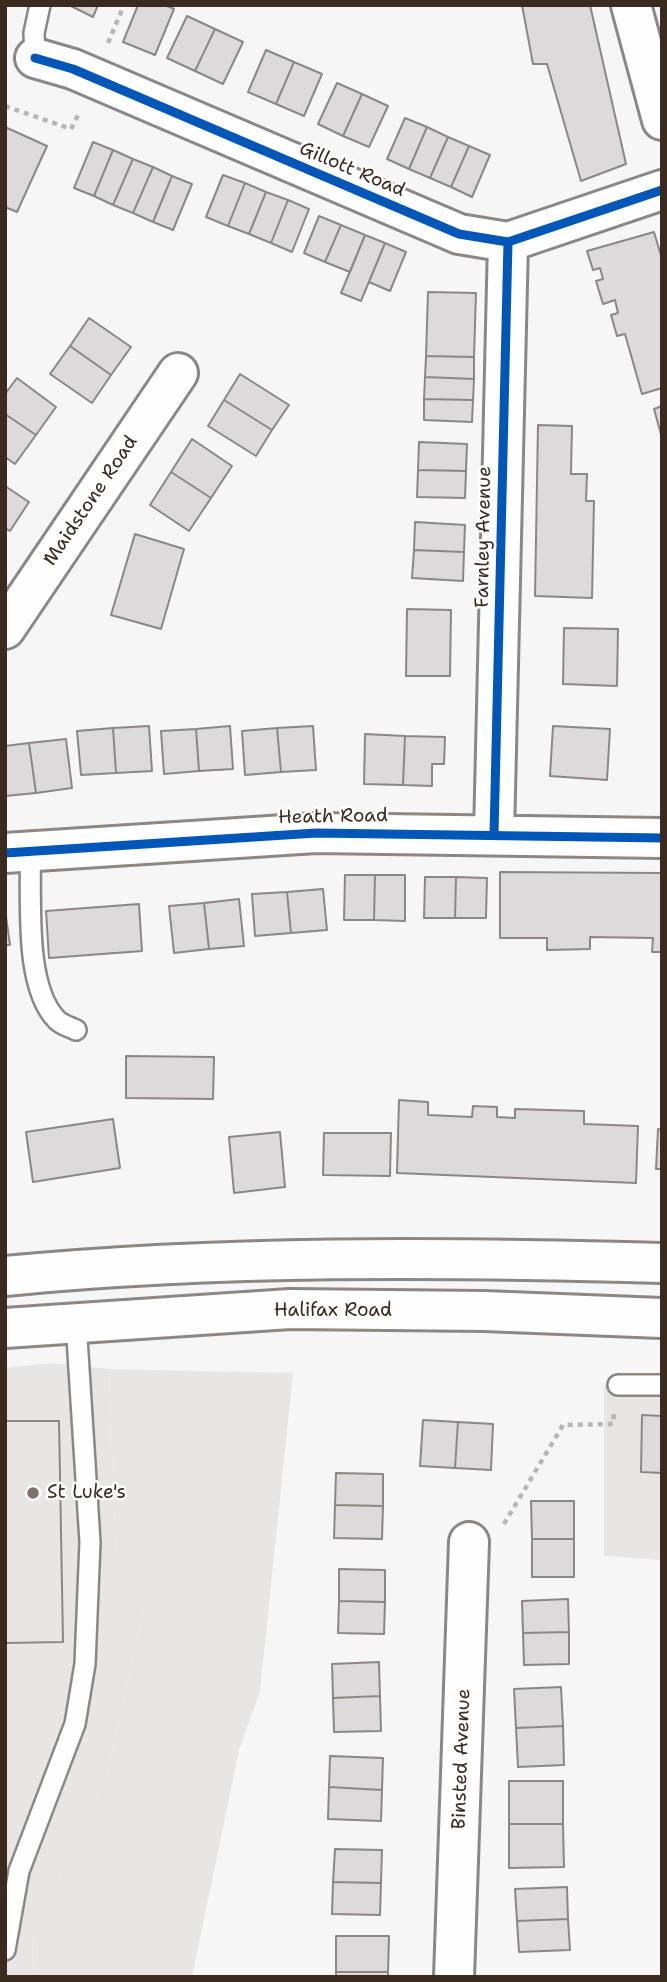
<!DOCTYPE html>
<html>
<head>
<meta charset="utf-8">
<style>
	body { margin:0 }
	#map { position:relative; width:667px; height:1982px; overflow:hidden; background:#f7f6f6; font-family:"Shantell Sans",sans-serif }
	canvas { display:block }
	.frame { position:absolute; inset:0; border:7px solid #3b2a1e; pointer-events:none }
</style>
</head>
<body>
<div id="map">
<canvas width="667" height="1982"></canvas>
<div class="frame"></div>
</div>
<script>
const ctx = document.querySelector('canvas').getContext('2d');
ctx.lineJoin = 'round';
function fillPath(path, color) {
  ctx.fillStyle = color;
  ctx.fill(path, 'evenodd');
}
function stroke(path, color, width, dash) {
  ctx.strokeStyle = color;
  ctx.lineWidth = width;
  ctx.lineCap = dash ? 'butt' : 'round';
  ctx.setLineDash(dash || []);
  ctx.stroke(path);
}
function drawText(font, color, halo, rows, align = 'center') {
  ctx.font = font + ' "Shantell Sans",sans-serif';
  ctx.lineWidth = 5;
  ctx.setLineDash([]);
  ctx.textBaseline = 'middle';
  ctx.strokeStyle = halo;
  ctx.fillStyle = color;
  for (const [text, x, y, turn = 0] of rows) {
    ctx.save();
    ctx.translate(x, y);
    ctx.rotate((+turn || 0) * Math.PI / 180);
    ctx.textAlign = isNaN(turn) ? turn : align;
    if (halo) ctx.strokeText(text, 0, 0);
    ctx.fillText(text, 0, 0);
    ctx.restore();
  }
}
const built = new Path2D(`
	M52,1363L109,1369L116,1554L159,1557V1574L144,1606L106,1779L33,1933L32,1977H5V1368Z
	M662,1384V1560L604,1556V1385Z`);
const green = new Path2D(`
	M109,1369L293,1373L260,1691L239,1750L192,1977H32L33,1933L106,1779L144,1606L159,1574V1557L116,1555Z
	M55,1374L65,1391L76,1509L62,1565L59,1421H5V1377Z`);
const building = new Path2D(`
	M69,5H98L93,17Z
	M138,5H165L174,9L155,55L123,42Z
	M522,5H590L626,164L581,181L547,64H533Z
	M187,16L215,29L195,71L167,58Z
	M215,29L243,42L223,84L195,71Z
	M266,50L294,62L276,104L248,92Z
	M294,62L322,74L304,116L276,104Z
	M337,83L362,94L343,136L318,124Z
	M362,94L388,106L369,147L343,136Z
	M405,118L427,127L409,169L387,159Z
	M5,127L47,146L17,212L5,207Z
	M427,127L448,137L430,178L409,169Z
	M448,137L469,146L451,187L430,178Z
	M93,142L113,150L94,196L74,188Z
	M469,146L490,155L472,197L451,187Z
	M113,150L133,159L113,205L94,196Z
	M133,159L153,167L133,213L113,205Z
	M153,167L172,176L153,222L133,213Z
	M223,175L245,183L228,226L206,217Z
	M172,176L192,184L173,230L153,222Z
	M245,183L266,192L249,234L228,226Z
	M266,192L288,200L271,243L249,234Z
	M288,200L309,209L292,252L271,243Z
	M319,216L341,225L325,262L304,253Z
	M341,225L365,235L350,272L325,262Z
	M654,232L662,259V388L642,394L625,334L617,336L611,315L618,313L615,300L603,304L596,281L603,279L600,268L593,270L587,251Z
	M365,235L385,243L361,301L341,293Z
	M385,243L406,252L390,291L369,282Z
	M428,292L476,293L474,357L426,356Z
	M89,318L131,347L111,375L70,346Z
	M70,346L111,375L92,403L50,374Z
	M426,356L474,357V379L425,377Z
	M240,374L289,405L272,430L224,400Z
	M425,377L474,379L473,400L424,399Z
	M17,378L56,407L36,435L5,414V394Z
	M424,399L473,400L472,422L424,420Z
	M224,400L272,430L256,456L208,426Z
	M662,406V438L654,409Z
	M5,414L36,435L15,464L5,457Z
	M538,425L572,426L571,474H587L586,501H594L592,598L535,596Z
	M192,439L232,466L211,498L171,472Z
	M419,442L467,444L466,471L418,470Z
	M418,470L466,471L465,498L417,497Z
	M171,472L211,498L189,531L150,505Z
	M5,486L29,502L10,531L5,528Z
	M415,522L465,525L464,552L414,550Z
	M135,534L184,549L161,629L111,615Z
	M414,550L464,552L463,581L412,578Z
	M407,609L451,610L450,676H406Z
	M564,628L618,629L617,686L563,684Z
	M149,726L152,771L116,773L113,728Z
	M230,726L233,769L199,771L196,729Z
	M313,726L316,770L281,772L277,728Z
	M553,726L610,729L607,780L550,776Z
	M113,728L116,773L81,775L77,731Z
	M277,728L281,772L245,775L242,731Z
	M196,729L199,771L164,774L161,731Z
	M365,734L405,736L403,785L364,784Z
	M405,736L445,737L444,764H432V786L403,785Z
	M66,739L72,788L36,793L29,743Z
	M29,743L36,793L5,796V746Z
	M500,872L662,873V952H652L653,938L590,937V949L547,950V938H500Z
	M345,875H375L374,920H344Z
	M375,875H405V921L374,920Z
	M425,877H456L455,918H424Z
	M456,877L487,878L486,918H455Z
	M323,889L327,930L291,933L287,892Z
	M287,892L291,933L255,936L252,894Z
	M239,899L244,946L209,949L204,903Z
	M204,903L209,949L174,953L169,906Z
	M139,904L142,951L49,958L46,911Z
	M5,910L10,945H5Z
	M126,1056L214,1057L213,1099L126,1098Z
	M399,1100L428,1102V1115L472,1117L473,1106L497,1107V1117L515,1118V1109L584,1111V1124L638,1126L636,1183L397,1173Z
	M113,1119L120,1168L33,1182L26,1132Z
	M658,1129L662,1130V1169H656Z
	M280,1132L285,1187L234,1193L229,1137Z
	M324,1133H391L390,1176L323,1175Z
	M642,1415L662,1416V1473L641,1472Z
	M423,1420L458,1422L455,1468L420,1466Z
	M5,1421H59L63,1642L5,1643Z
	M5,1421H59L63,1642L5,1643Z
	M458,1422L493,1424L491,1470L455,1468Z
	M336,1473L383,1474V1506L335,1505Z
	M531,1501H574V1539H532Z
	M335,1505L383,1506L382,1539L334,1538Z
	M532,1539H574V1577H532Z
	M339,1569L385,1570V1602L339,1601Z
	M568,1599L569,1632L523,1633L522,1601Z
	M339,1601L385,1602L384,1634L338,1633Z
	M569,1632V1664L524,1665L523,1633Z
	M379,1662L380,1696L333,1698L332,1664Z
	M561,1687L563,1726L516,1728L514,1689Z
	M380,1696L381,1731L334,1732L333,1698Z
	M563,1726L564,1765L518,1767L516,1728Z
	M330,1756L383,1758L382,1790L329,1787Z
	M509,1781H563V1824H509Z
	M329,1787L382,1790L381,1821L328,1819Z
	M509,1824H563L564,1867L509,1868Z
	M335,1849L382,1850L381,1883L333,1882Z
	M333,1882L381,1883L380,1915L332,1914Z
	M567,1887L568,1919L517,1921L515,1889Z
	M568,1919L570,1950L519,1952L517,1921Z
	M336,1936H389L388,1972H336Z
	M336,1972H388V1977H336Z`);
const path = new Path2D(`
	M108,43L124,5
	M5,106L71,129L79,113
	M504,1524L563,1425L613,1424L614,1412`);
const lane = new Path2D(`
	M35,58L34,33L40,5
	M30,851C32,897 23,986 57,1020C62,1025 70,1027 76,1030
	M618,1385H662
	M5,1950L19,1871L75,1724L85,1664L90,1542L76,1322`);
const street = new Path2D(`
	M631,5L662,120
	M35,58L73,69L459,234L508,242L662,190
	M5,629L178,373
	M494,834L508,242
	M5,853L316,833L662,838
	M454,1977L469,1542`);
const highway = new Path2D(`
	M5,1276C223,1255 443,1257 662,1263
	M5,1328L290,1309L484,1311L662,1318`);
const cycleway = new Path2D(`
	M35,58L73,69L459,234L508,242L662,190
	M494,834L508,242
	M5,853L316,833L662,838`);
const markers = [
	[33,1493,7,"#7d716a"]
];
const streetNames = [
	["Gillott Road",352,170,23],
	["Maidstone Road",91,501,-56],
	["Farnley Avenue",484,537,-89],
	["Heath Road",333,817,-1],
	["Halifax Road",333,1311],
	["Binsted Avenue",462,1759,-88]
];
const poiNames = [
	["St Luke's",47,1493]
];
fillPath(built, '#e8e6e5');
fillPath(green, '#e8e6e4');
fillPath(building, '#dcdada');
stroke(building, '#8b8784', 2);
stroke(lane, '#8b8784', 24);
stroke(street, '#8b8784', 44);
stroke(highway, '#8b8784', 44);
stroke(path, '#b8b6b5', 4.5, [5, 5]);
stroke(lane, '#fefefe', 19);
stroke(street, '#fefefe', 38);
stroke(highway, '#fefefe', 38);
stroke(cycleway, '#0057b8', 9);
for (const [x, y, r, color] of markers) {
  const dot = new Path2D();
  dot.arc(x, y, r, 0, 2 * Math.PI);
  ctx.fillStyle = color;
  ctx.fill(dot);
  stroke(dot, '#fff', 2.5);
}
drawText('19px', '#3b2a1e', '#fff', streetNames);
drawText('19px', '#3b2a1e', '#fff', poiNames, 'left');
</script>
</body>
</html>
